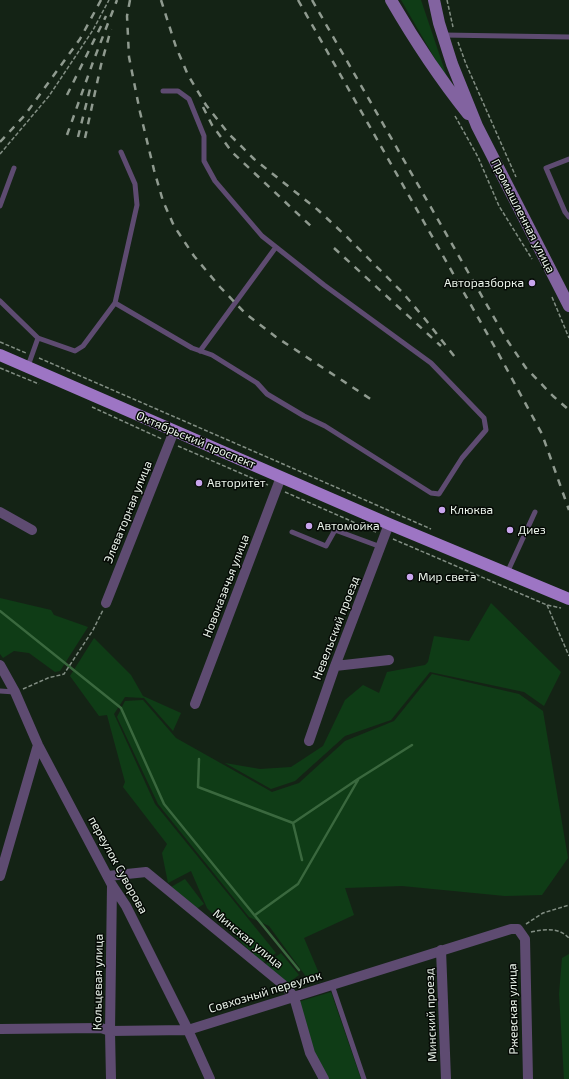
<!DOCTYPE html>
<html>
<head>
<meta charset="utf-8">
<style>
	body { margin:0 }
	canvas { display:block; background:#142315 }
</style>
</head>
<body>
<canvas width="569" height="1079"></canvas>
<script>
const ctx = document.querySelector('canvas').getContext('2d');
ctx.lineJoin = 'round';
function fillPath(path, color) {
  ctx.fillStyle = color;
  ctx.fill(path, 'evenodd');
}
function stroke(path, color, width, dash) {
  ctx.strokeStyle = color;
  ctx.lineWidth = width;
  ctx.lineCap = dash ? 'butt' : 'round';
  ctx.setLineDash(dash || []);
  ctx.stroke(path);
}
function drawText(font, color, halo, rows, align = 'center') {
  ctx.font = font + ' "Exo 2",sans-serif';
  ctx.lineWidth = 3;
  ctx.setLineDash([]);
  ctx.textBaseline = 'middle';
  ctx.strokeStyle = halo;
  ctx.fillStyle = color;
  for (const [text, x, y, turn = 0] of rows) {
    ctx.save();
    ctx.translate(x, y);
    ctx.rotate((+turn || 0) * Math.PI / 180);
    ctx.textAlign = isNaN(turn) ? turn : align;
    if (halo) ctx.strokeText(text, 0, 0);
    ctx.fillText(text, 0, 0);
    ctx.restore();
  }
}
const green = new Path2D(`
	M401,0H421L449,83Z
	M0,598L51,610L54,615L88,627L60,671L55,672L29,653L14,651L3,658L0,654Z
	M491,603L561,672L544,706L524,692L430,672L391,720L345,736L295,781L271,789L225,763L260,769L291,767L323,746L345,700L363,685L379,693L387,672L425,665L428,662L434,636L469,641Z
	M94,638L131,675L143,696L181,713L173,731L144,698L125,697L114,714L155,804L276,953L262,963L207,908L191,871L168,883L162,853L167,844L123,787L125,782L107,715L99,716L70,676Z
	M432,674L519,694L543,711L568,858L542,895L505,896L402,886L345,888L354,915L304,938L321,978L310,982L269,926L249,917L158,804L117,717L125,701L143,700L176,738L272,792L299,783L345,741L394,721Z
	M185,879L204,904L196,909L171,887Z
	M281,953L299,975L287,984L264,965Z
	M569,954V1079H564L559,994L562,958Z
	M331,992L361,1079H328L314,1052L298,1002Z`);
const stream = new Path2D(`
	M0,611L121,708L164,804L299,970
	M199,759L198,787L293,823L358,779L412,745
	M293,823L302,860
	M255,915L298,884L358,780`);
const path = new Path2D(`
	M447,0L453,27
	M458,42L466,64L516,177
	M455,116L478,157L499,206L532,259
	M0,154L49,96L93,30L109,0
	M552,297L569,338
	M0,342L26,353
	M39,358L283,464L431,529
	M0,368L39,384
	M92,407L162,439
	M178,446L268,485
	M285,492L376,532
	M393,539L547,605L561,608
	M547,605L569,656
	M23,689L48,678L64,674L93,630L103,610
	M526,924L543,913L569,905
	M531,932C545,929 558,927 569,938`);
const lane = new Path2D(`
	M443,35L569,37
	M569,159L546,168L565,212L569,217
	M0,206L14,168
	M0,301L38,338L75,351L83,346L115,303L192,348L212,355L257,383L267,394L304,416L325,426L431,493L439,494L462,458L486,430L484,418L431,363L324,285L262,236L215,181L204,161V136L189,99L178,91H163
	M115,303L137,205L135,184L121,152
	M200,351L276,247
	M28,366L38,338
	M292,532L326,546L335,530L381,547
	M507,573L535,512
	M0,691L15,692
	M332,985L364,1079`);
const street = new Path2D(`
	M0,512L32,530
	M106,603L174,431
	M0,665L15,692L38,745L112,885L126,906L188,1030L210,1079
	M335,666L389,660
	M195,704L281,477
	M309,741L335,666L389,524
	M0,876L38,745
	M108,876L146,872L286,987L294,997L310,1053L324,1079
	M441,950L446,1079
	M0,1029L101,1028L110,1031L188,1030L511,929H518L525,939L528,1079
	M111,1079L110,1031L112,885`);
const secondary = new Path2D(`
	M391,0C413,38 440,79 468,114
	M434,0L439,23L452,64L477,126L569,306`);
const primary = new Path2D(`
	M0,355L389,524L569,599`);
const rail = new Path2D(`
	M130,0L127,16L129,57L140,112L154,170L163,201L174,226L194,256L220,287L246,314L276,337L372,400
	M161,0L176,47L188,75L206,105L228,133L254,159L318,210L347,237L403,293L425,319L458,361
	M298,0L497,351L542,434L569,510
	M312,0L507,340L526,368L553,396L569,410
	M67,95L106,16
	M203,107L212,125L232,152L315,230
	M67,135L93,62L117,0
	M78,137L91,85
	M85,138L101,65L111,29
	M0,142L25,115L80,39L101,0
	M334,248L441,346`);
const markers = [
	[532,283,4,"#c9a5ee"],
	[199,483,4,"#c9a5ee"],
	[442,510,4,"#c9a5ee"],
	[309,526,4,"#c9a5ee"],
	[510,530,4,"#c9a5ee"],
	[410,577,4,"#c9a5ee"]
];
const streetNames = [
	["Промышленная улица",523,216,63],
	["Октябрьский проспект",196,440,23],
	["Элеваторная улица",128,512,-68],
	["Новоказачья улица",226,586,-69],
	["Невельский проезд",336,628,-69],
	["переулок Суворова",118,865,61],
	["Минская улица",248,939,39],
	["Кольцевая улица",98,982,-89],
	["Совхозный переулок",265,992,-17],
	["Ржевская улица",513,1009,-91],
	["Минский проезд",431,1015,-92]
];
const poiNames = [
	["Авторазборка",524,283,"right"],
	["Авторитет",207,483],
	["Клюква",450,510],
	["Автомойка",317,526],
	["Диез",518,530],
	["Мир света",418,577]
];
fillPath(green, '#0f3c16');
stroke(stream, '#3a683e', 2.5);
stroke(path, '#828e83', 1.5, [4, 2]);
stroke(lane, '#5e4b71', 5);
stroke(street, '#5e4b71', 10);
stroke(secondary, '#8263a0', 12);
stroke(primary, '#9d75c4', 12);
stroke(rail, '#8f9a8f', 2.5, [7, 7]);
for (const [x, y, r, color] of markers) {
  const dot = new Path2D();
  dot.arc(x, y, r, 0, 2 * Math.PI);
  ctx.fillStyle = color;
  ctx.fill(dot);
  stroke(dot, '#050a05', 1.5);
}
drawText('12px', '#ecf5ec', '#050a05', streetNames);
drawText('12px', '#ecf5ec', '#050a05', poiNames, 'left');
</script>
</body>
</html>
